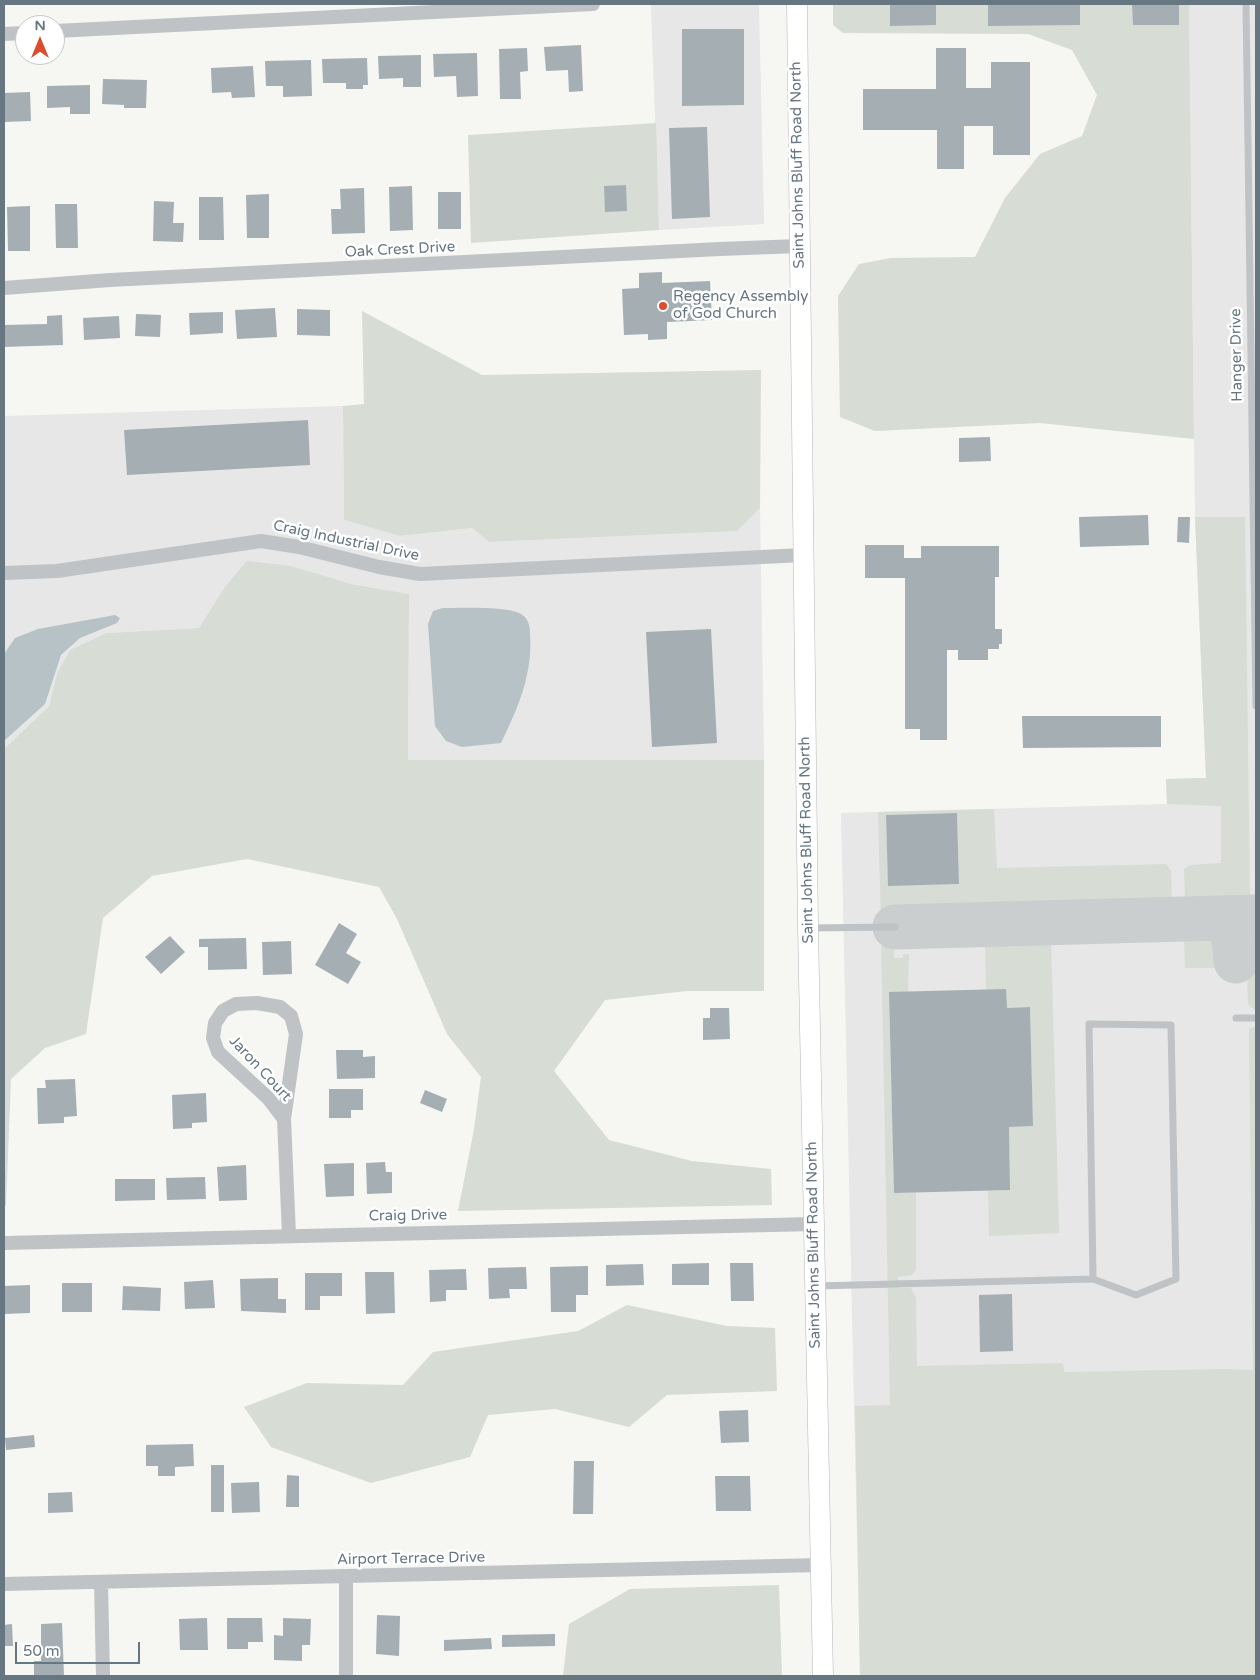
<!DOCTYPE html>
<html>
<head>
<meta charset="utf-8">
<style>
	body { margin:0 }
	#map { position:relative; width:1260px; height:1680px; overflow:hidden; background:#f6f6f2; font-family:"Varela Round",sans-serif }
	canvas { display:block }
	.frame { position:absolute; inset:0; border:5px solid #667782; pointer-events:none }
	.north { position:absolute; left:15px; top:15px; width:50px; height:50px; box-sizing:border-box; background:#fff; border:1px solid #c2c9cd; border-radius:50%; rotate:0deg; font-size:14px; font-weight:700; line-height:20px; text-align:center; color:#667782 }
	.north::after { content:''; display:block; margin:auto; width:18px; height:22px; background:#db4d2c; clip-path:polygon(50% 0,100% 100%,50% 72%,0 100%) }
	.scale { position:absolute; left:15px; top:1642px; width:125px; height:22px; box-sizing:border-box; border:2px solid #667782; border-top:0; padding-left:6px; font-size:15px; line-height:18px; white-space:nowrap; color:#667782; -webkit-text-stroke:4px #fff; paint-order:stroke }
</style>
</head>
<body>
<div id="map">
<canvas width="1260" height="1680"></canvas>
<div class="frame"></div>
<div class="north">N</div>
<div class="scale">50 m</div>
</div>
<script>
const ctx = document.querySelector('canvas').getContext('2d');
ctx.lineJoin = 'round';
function fillPath(path, color) {
  ctx.fillStyle = color;
  ctx.fill(path, 'evenodd');
}
function stroke(path, color, width, dash) {
  ctx.strokeStyle = color;
  ctx.lineWidth = width;
  ctx.lineCap = dash ? 'butt' : 'round';
  ctx.setLineDash(dash || []);
  ctx.stroke(path);
}
function drawText(font, color, halo, rows, align = 'center') {
  ctx.font = font + ' "Varela Round",sans-serif';
  ctx.lineWidth = 5;
  ctx.setLineDash([]);
  ctx.textBaseline = 'middle';
  ctx.strokeStyle = halo;
  ctx.fillStyle = color;
  for (const [text, x, y, turn = 0] of rows) {
    ctx.save();
    ctx.translate(x, y);
    ctx.rotate((+turn || 0) * Math.PI / 180);
    ctx.textAlign = isNaN(turn) ? turn : align;
    if (halo) ctx.strokeText(text, 0, 0);
    ctx.fillText(text, 0, 0);
    ctx.restore();
  }
}
const built = new Path2D(`
	M651,4H759L764,224L659,230Z
	M1189,4H1256V1676H860L841,813L1167,804L1166,779L1206,778L1195,517Z
	M343,406L344,520L400,536L472,528L489,542L737,531L760,508L764,760H408L409,594L351,584L224,588L199,628L107,633L57,674L49,706L4,749V416Z`);
const green = new Path2D(`
	M833,4H1189L1194,439L1040,423L875,431L840,417L838,296L859,264L891,258L975,257L1005,198L1040,154L1082,136L1097,95L1072,50L1028,34L843,33L833,25Z
	M656,123L659,230L471,243L468,135Z
	M362,311L482,375L761,370L760,508L737,531L489,542L472,528L400,536L344,520L343,406L364,404Z
	M1195,517H1245L1250,895L1244,904L1191,905L1185,900L1184,869L1190,865L1221,863V806L1167,804L1166,779L1206,778Z
	M247,561L291,566L351,584L409,594L408,760H764V991H687L605,1000L554,1071L609,1140L692,1161L771,1169L772,1205L458,1211L474,1129L481,1077L447,1034L397,919L379,887L247,859L152,876L103,918L86,1034L45,1048L11,1079L6,1206H4V749L49,706L57,674L70,650L107,633L199,628L224,588Z
	M994,809L997,868L1166,864L1171,871L1172,897L1165,906L906,913L901,919L881,921L878,812ZM957,813L959,884L888,885L886,815Z
	M1216,931L1220,932L1222,964L1219,968H1185L1184,935L1187,933Z
	M895,934L902,942L901,945H894V958H903V955L909,954L908,992L889,993L894,1193L916,1192V1269L912,1275L898,1277L897,1288H911L916,1298L917,1366L1063,1363L1064,1372L1226,1369L1253,1370L1249,1029L1256,1026V1676H860L855,1406L890,1405L881,935Z
	M1051,937L1059,1233L989,1236L988,1191L1010,1190L1009,1127L1033,1126L1030,1007L1007,1008L986,990L985,939Z
	M1256,948V1011L1248,1004C1248,985 1245,965 1256,948Z
	M627,1305L727,1326L775,1328L777,1391L667,1395L629,1427L555,1409L488,1415L470,1457L371,1483L271,1447L244,1407L307,1383L403,1385L433,1352L578,1331Z
	M779,1585L782,1676H563L569,1624L630,1589Z`);
const water = new Path2D(`
	M443,608C461,608 504,606 519,613C528,617 530,625 530,634C533,674 518,708 501,743L462,747L446,741L435,726L428,624L433,611Z
	M115,615L120,618L117,623L80,638L61,655L45,704L4,741V654L15,638L38,629Z`);
const taxiway = new Path2D(`
	M1213,918C1236,923 1234,941 1236,961
	M895,927L1256,917`);
const building = new Path2D(`
	M890,4H936V25L890,26Z
	M988,4H1080V25L988,26Z
	M1132,4H1179V25H1133Z
	M682,29H744V105L682,106Z
	M581,45L583,91L569,92L568,70L546,71L544,47Z
	M527,48L528,71L520,72L521,99H500L499,49Z
	M936,48H966V88H991V62H1030V155H993V126H964V169H937V130H863V89H936Z
	M477,53L478,96L457,97L456,76L434,77L433,54Z
	M421,55V87H403V78L379,79L378,56Z
	M367,58L368,85H363V89H346V83H323L322,59Z
	M311,60L312,96L283,97V86H266L265,61Z
	M253,66L255,97L232,98L231,92L212,93L211,68Z
	M103,79L147,80L146,108H124V105L102,104Z
	M90,85V114H70V107L47,108V86Z
	M30,92L31,121L4,122V93Z
	M707,127L710,217L672,219L669,128Z
	M626,185L627,211L605,212L604,186Z
	M412,186L413,230L390,231L389,187Z
	M364,188L365,233L332,234L331,209H341L340,189Z
	M438,192H461V229H438Z
	M269,194V238H247L246,195Z
	M199,197H223L224,240H199Z
	M154,201L174,202L173,223H184L183,242L153,241Z
	M55,204H77L78,248H56Z
	M30,206V251H8L7,207Z
	M662,272V283L710,281L712,320L667,322V339L648,340V334L624,335L622,289L639,288V273Z
	M275,308L277,337L237,339L235,310Z
	M297,309L330,310V336L297,335Z
	M223,312V333L190,335L189,313Z
	M136,314L161,315L160,337L135,336Z
	M62,315L63,345L4,347V325L47,324V316Z
	M119,316L120,338L84,340L83,318Z
	M308,420L310,465L127,475L124,430Z
	M990,437L991,461L959,462V438Z
	M1148,515L1149,545L1080,547L1079,517Z
	M1178,517H1190L1189,543L1177,542Z
	M865,545H904V558H921V546H999V577H995V629H1002V644H999V649H988V660H958V650H947V740H920V729H905V578H865Z
	M711,629L717,743L652,747L646,632Z
	M1022,716H1161V747L1023,748Z
	M957,813L959,884L888,886L886,815Z
	M339,923L357,934L346,953L361,962L348,984L315,965Z
	M170,936L185,952L161,974L145,957Z
	M246,938L247,969L208,970V947H199V939Z
	M291,941L292,974L263,975L262,942Z
	M1006,989L1007,1008L1030,1007L1033,1126L1009,1127L1010,1190L894,1193L889,992Z
	M710,1008H729L730,1039L703,1040V1018H710Z
	M336,1050H363V1057L375,1056V1078L337,1079Z
	M75,1079L77,1116L64,1117V1123L38,1124L37,1088H46L45,1080Z
	M329,1089H363V1110H351V1118H329Z
	M425,1090L447,1099L442,1112L420,1103Z
	M206,1093L207,1122L192,1123V1128L173,1129L172,1095Z
	M385,1162L386,1172H392V1193L367,1194L366,1163Z
	M354,1163V1196L326,1197L324,1164Z
	M246,1165L247,1200L219,1201L217,1167Z
	M205,1177L206,1199L167,1200L166,1178Z
	M115,1179H155V1200L115,1201Z
	M709,1263V1285H672V1264Z
	M730,1263H753L754,1301H731Z
	M643,1264L644,1285L606,1286V1265Z
	M588,1266V1295H576V1312H551L550,1267Z
	M526,1267L527,1289H509L510,1298L489,1299L488,1268Z
	M466,1269L467,1290H446V1301L430,1302L429,1270Z
	M365,1272H394L395,1313L366,1314Z
	M305,1273H342V1296H320V1310H305Z
	M278,1278V1299H286V1313L241,1311L240,1279Z
	M213,1280L215,1308L185,1309L184,1282Z
	M62,1283H92V1312H62Z
	M30,1285V1313L4,1314V1286Z
	M123,1286L161,1288L160,1311L122,1310Z
	M1012,1294L1013,1351L980,1352L979,1295Z
	M748,1410L749,1442L721,1443L719,1411Z
	M34,1435L35,1447L6,1450L5,1438Z
	M193,1444L194,1466L175,1467V1476H158V1466H146V1445Z
	M574,1461H594L593,1514H573Z
	M211,1465H224V1512H211Z
	M287,1475L299,1476V1507H286Z
	M715,1476H750L751,1511H716Z
	M259,1482L260,1512L232,1513L231,1483Z
	M72,1492L73,1512L48,1513V1493Z
	M377,1615L400,1616L399,1656L376,1654Z
	M207,1618L208,1650H180L179,1619Z
	M227,1618H262L263,1642H248V1649H227Z
	M283,1618L311,1619L310,1645H302V1661L274,1660V1635L283,1636Z
	M62,1623L64,1676H34V1661H41V1624Z
	M12,1624L13,1646H4V1625Z
	M555,1634V1646L502,1647V1635Z
	M491,1638L492,1649L444,1651V1640Z`);
const lane = new Path2D(`
	M1246,4L1256,706
	M810,928L895,927
	M1236,1018H1256
	M816,1286L1093,1279L1136,1295L1176,1279L1171,1025L1089,1024L1093,1279`);
const street = new Path2D(`
	M55,31L593,4
	M4,34L25,33
	M4,288L110,280L720,249L799,246
	M4,573L57,571L261,541L299,547L379,567L420,574L803,555
	M284,1119L268,1098L218,1052L213,1038L215,1023L223,1011L236,1004L257,1003L280,1007L291,1016L296,1034L284,1119L289,1235
	M4,1243L814,1224
	M346,1577V1676
	M101,1582L103,1676
	M4,1584L820,1565`);
const secondary = new Path2D(`
	M797,4L808,928L823,1676`);
const markers = [
	[663,306,5,"#db4d2c"]
];
const streetNames = [
	["Saint Johns Bluff Road North",798,165,-91],
	["Oak Crest Drive",400,250,-3],
	["Hanger Drive",1237,355,-91],
	["Craig Industrial Drive",346,541,12],
	["Saint Johns Bluff Road North",807,840,-91],
	["Jaron Court",260,1069,47],
	["Craig Drive",408,1216,-1],
	["Saint Johns Bluff Road North",814,1245,-91],
	["Airport Terrace Drive",411,1559,-1]
];
const poiNames = [
	["Regency Assembly",673,297],
	["of God Church",673,314]
];
fillPath(built, '#e6e7e6');
fillPath(green, '#d7dcd4');
fillPath(water, '#b6c2c6');
stroke(taxiway, '#cbcece', 45);
fillPath(building, '#a5aeb3');
stroke(secondary, '#b1b7bb', 21);
stroke(lane, '#bfc3c6', 7);
stroke(street, '#bfc3c6', 14);
stroke(secondary, '#fff', 20);
for (const [x, y, r, color] of markers) {
  const dot = new Path2D();
  dot.arc(x, y, r, 0, 2 * Math.PI);
  ctx.fillStyle = color;
  ctx.fill(dot);
  stroke(dot, '#fff', 2);
}
drawText('15px', '#667782', '#fff', streetNames);
drawText('15px', '#667782', '#fff', poiNames, 'left');
</script>
</body>
</html>
